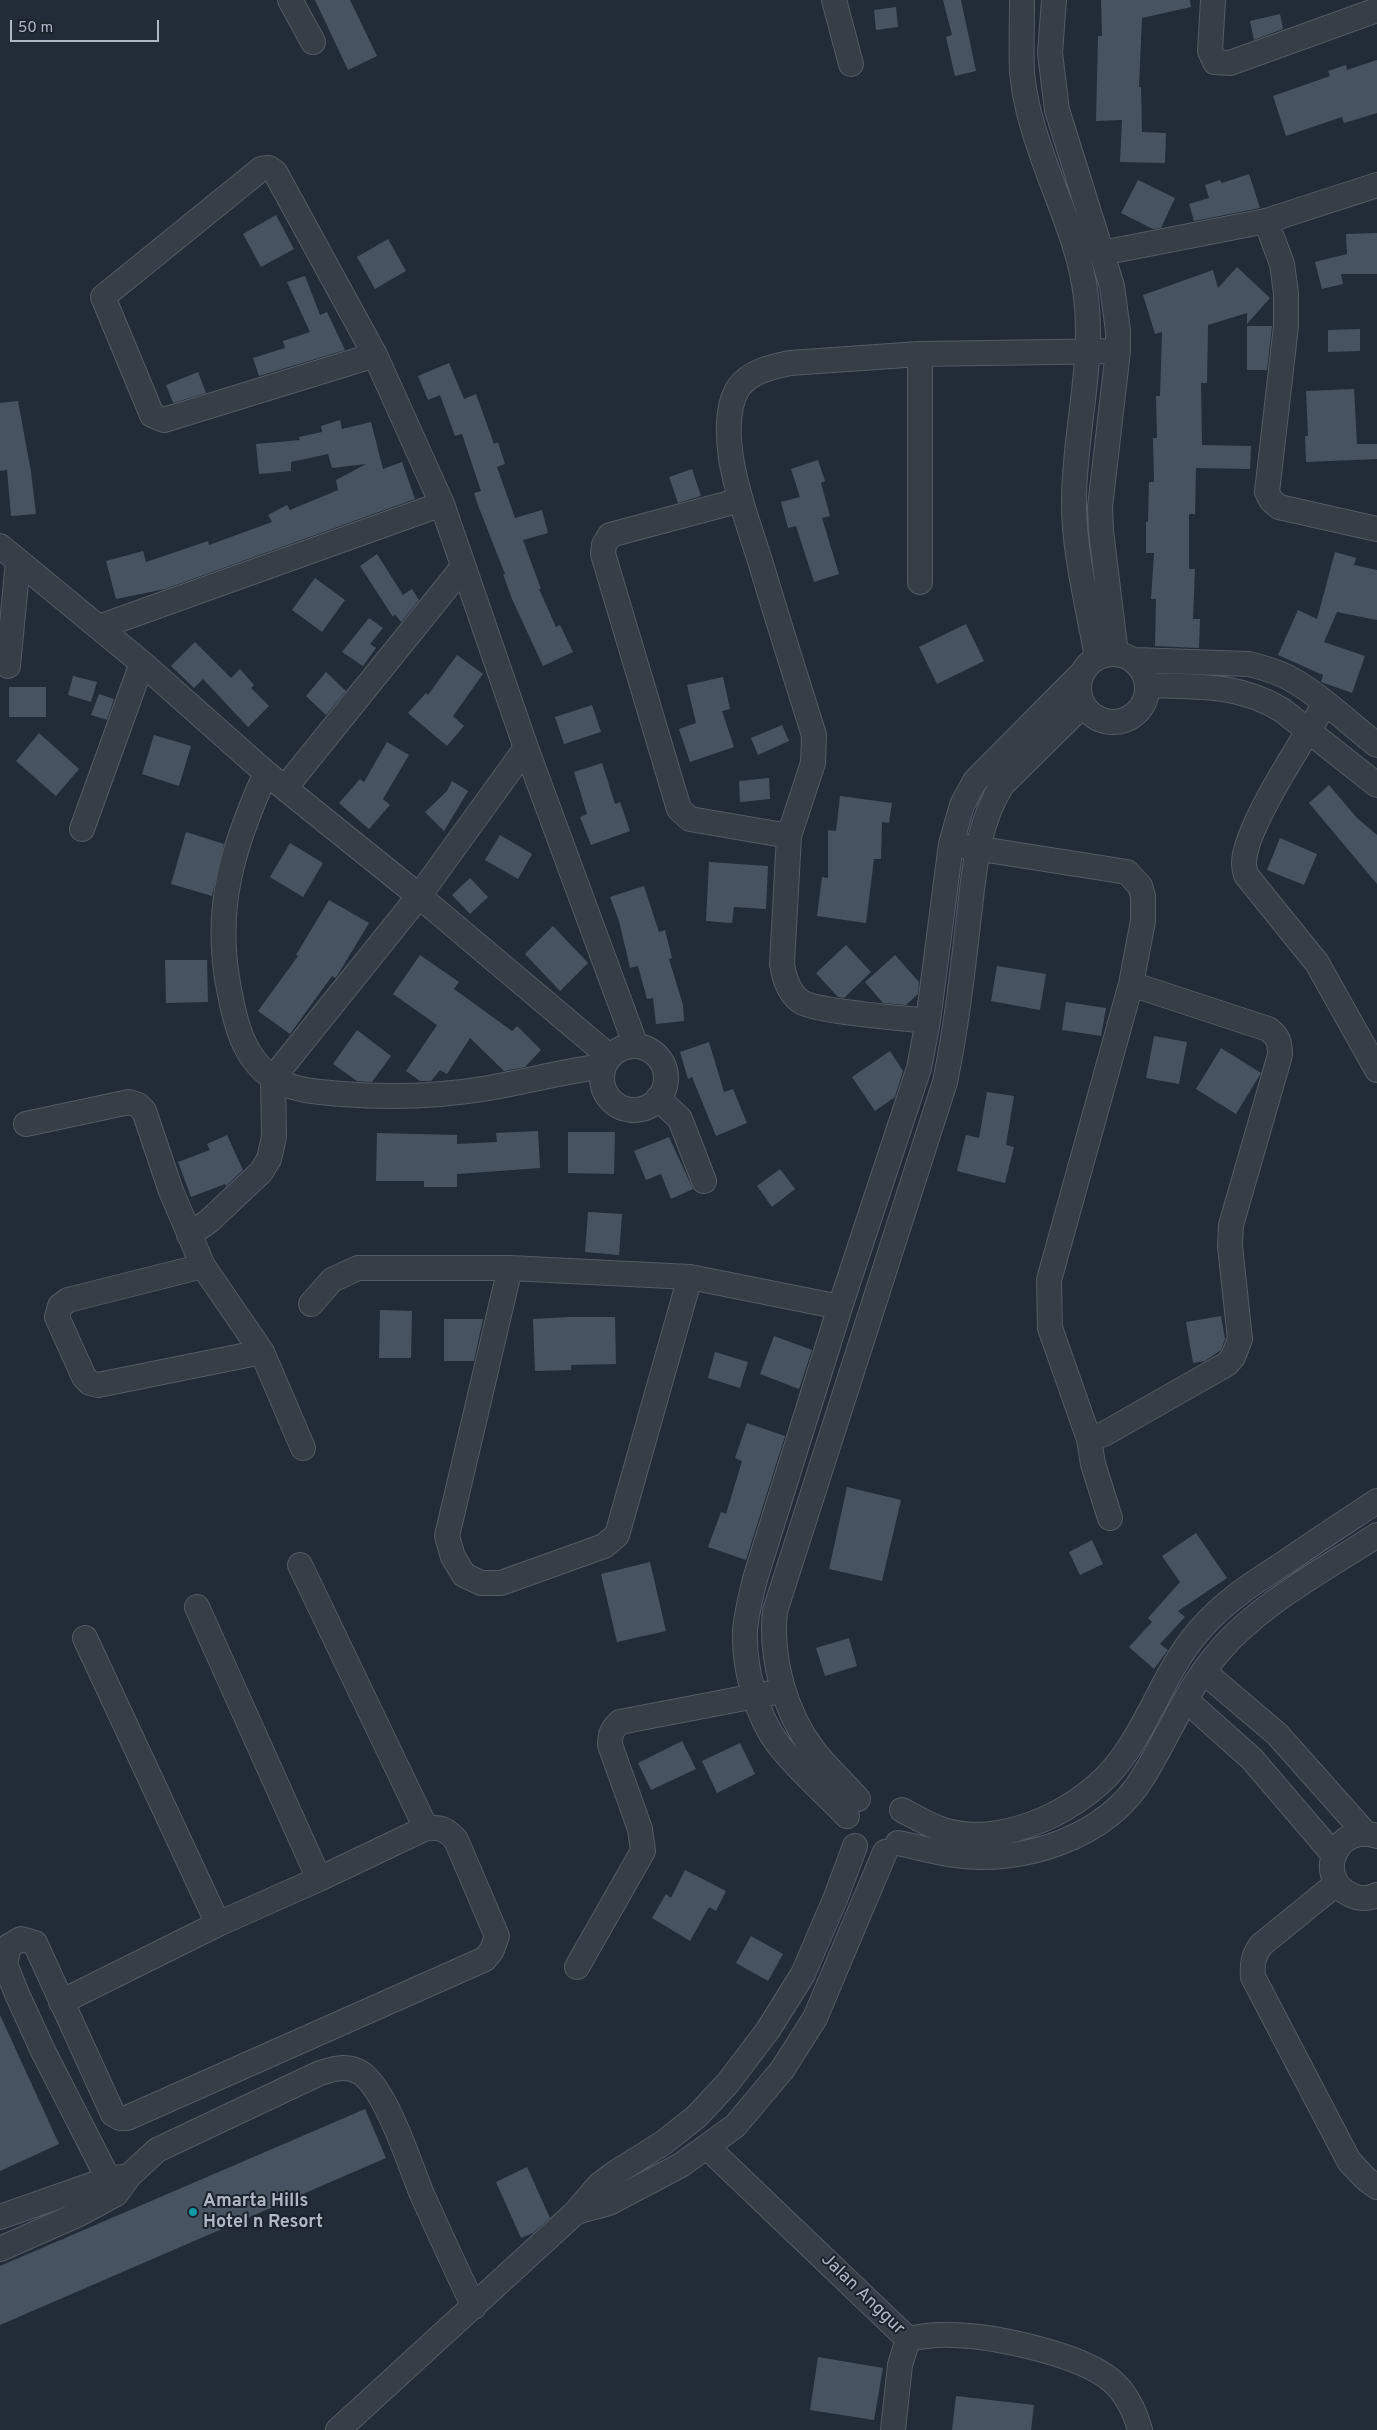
<!DOCTYPE html>
<html>
<head>
<meta charset="utf-8">
<style>
	body { margin:0 }
	#map { position:relative; width:1377px; height:2430px; overflow:hidden; background:#222c38; font-family:Overpass,sans-serif }
	canvas { display:block }
	.scale { position:absolute; left:10px; top:20px; width:149px; height:22px; box-sizing:border-box; border:2px solid #b0b8c5; border-top:0; padding-left:6px; font-size:15px; line-height:18px; white-space:nowrap; color:#b0b8c5; -webkit-text-stroke:4px #1b232d; paint-order:stroke }
</style>
</head>
<body>
<div id="map">
<canvas width="1377" height="2430"></canvas>
<div class="scale">50 m</div>
</div>
<script>
const ctx = document.querySelector('canvas').getContext('2d');
ctx.lineJoin = 'round';
function fillPath(path, color) {
  ctx.fillStyle = color;
  ctx.fill(path, 'evenodd');
}
function stroke(path, color, width, dash) {
  ctx.strokeStyle = color;
  ctx.lineWidth = width;
  ctx.lineCap = dash ? 'butt' : 'round';
  ctx.setLineDash(dash || []);
  ctx.stroke(path);
}
function drawText(font, color, halo, rows, align = 'center') {
  ctx.font = font + ' Overpass,sans-serif';
  ctx.lineWidth = 4;
  ctx.setLineDash([]);
  ctx.textBaseline = 'middle';
  ctx.strokeStyle = halo;
  ctx.fillStyle = color;
  for (const [text, x, y, turn = 0] of rows) {
    ctx.save();
    ctx.translate(x, y);
    ctx.rotate((+turn || 0) * Math.PI / 180);
    ctx.textAlign = isNaN(turn) ? turn : align;
    if (halo) ctx.strokeText(text, 0, 0);
    ctx.fillText(text, 0, 0);
    ctx.restore();
  }
}
const building = new Path2D(`
	M315,0H350L377,56L348,70Z
	M943,0H961L976,71L955,76L946,37L952,35Z
	M1101,0H1190L1191,7L1142,18L1139,87H1141L1142,132L1166,133L1165,163L1120,162L1122,120L1096,121L1098,36H1102Z
	M896,7L898,27L876,30L874,10Z
	M1280,14L1283,29L1254,40L1250,21Z
	M1377,60V113L1344,123L1342,117L1286,136L1273,96L1330,76L1328,71L1346,65L1347,70Z
	M1249,174L1260,208L1194,221L1189,204L1209,198L1205,185L1220,180L1222,183Z
	M1138,180L1175,198L1161,228L1153,229L1121,213Z
	M276,215L294,249L261,267L243,234Z
	M1377,233V274H1341L1343,284L1322,289L1315,262L1347,254L1346,234Z
	M388,239L406,271L375,289L357,257Z
	M1237,267L1270,298L1247,324V313L1208,325L1207,383H1201L1202,445L1251,446L1250,469L1196,468L1195,514H1189V569H1195L1193,619H1200L1199,648L1155,646L1156,599H1151L1154,553H1146V522H1148L1149,482H1154L1153,438H1157L1156,396H1160L1162,332L1155,334L1143,295L1213,270L1218,288Z
	M305,276L320,315L327,312L345,350L259,376L253,358L285,348L283,341L310,332L287,282Z
	M1247,326H1272L1267,370H1247Z
	M1360,329V351L1328,352V330Z
	M449,363L464,399L476,394L494,444L498,442L505,464L497,467L515,518L542,510L548,533L523,540L541,589H539L556,627L560,625L573,652L543,666L512,599L503,574H505L479,508L474,493L481,491L462,434L455,436L440,395L428,400L418,376Z
	M198,372L206,393L173,403L166,385Z
	M1354,389L1357,444H1377V459L1306,462L1305,436H1308L1306,391Z
	M18,401L31,472L36,514L11,516L7,470L0,471V403Z
	M340,420L342,429L371,422L383,469L402,462L415,499L165,589L116,599L106,561L143,551L146,562L208,541L209,545L272,522L268,515L287,505L290,510L338,490L336,480L366,464L332,468L328,454L291,462V471L259,474L256,444L300,440L299,437L322,432L321,426Z
	M818,460L825,481L821,483L830,516L822,518L839,574L814,582L796,526L788,528L781,502L800,497L791,469Z
	M692,469L701,496L678,503L669,477Z
	M1335,552L1356,558L1354,565L1377,570V620L1337,612L1324,642L1365,656L1352,693L1321,682L1323,675L1278,655L1298,610L1317,619Z
	M377,554L403,595L412,589L419,600L401,622L395,614L393,617L360,566Z
	M315,578L345,600L322,632L292,610Z
	M369,618L383,628L370,644L376,648L363,666L342,652Z
	M966,624L984,661L937,684L919,647Z
	M195,642L231,678L240,669L254,685L251,688L269,706L248,727L203,679L194,688L171,666Z
	M457,655L483,674L453,716L464,726L447,746L408,713L426,693L428,695Z
	M326,672L346,691L326,715L306,696Z
	M73,676L97,682L91,702L68,695Z
	M723,677L730,709L722,711L734,747L690,762L679,729L696,723L687,685Z
	M9,687H46V717H9Z
	M99,694L114,699L107,720L91,715Z
	M592,705L601,732L564,744L555,717Z
	M782,725L789,741L758,755L751,738Z
	M39,733L79,769L56,796L16,761Z
	M154,735L191,746L179,786L142,774Z
	M387,742L409,755L383,799L390,805L369,829L339,803L360,779L364,782Z
	M602,763L615,804L620,802L630,831L591,845L580,817L587,814L574,772Z
	M769,778L770,799L740,802L739,781Z
	M452,781L468,791L444,831L425,812L447,791Z
	M1329,785L1357,818L1377,835V884L1309,803Z
	M840,796L892,803L889,823L882,822L881,859H874L866,923L817,916L822,877L828,878V830L836,831Z
	M186,832L224,844L212,896L171,884Z
	M500,835L532,854L518,879L485,860Z
	M1280,838L1317,854L1304,885L1267,870Z
	M290,843L323,863L303,897L270,877Z
	M709,862L768,866L766,909L734,907L732,923L706,921Z
	M470,878L488,897L470,914L452,895Z
	M644,886L659,932L665,930L672,958L669,959L683,1005L684,1021L656,1024L653,998L647,999L638,966L630,968L619,921L610,897Z
	M329,900L369,923L337,976L335,978L332,976L290,1034L258,1011L298,956L296,955Z
	M553,926L588,963L560,991L525,954Z
	M846,945L871,972L844,998L838,997L816,973Z
	M420,955L459,982L454,989L512,1031L517,1026L541,1050L525,1067L504,1071L470,1038L447,1074L440,1070L431,1081H420L406,1071L437,1025L393,994Z
	M895,955L919,982L918,994L906,1005L883,1003L865,982Z
	M165,960H207L208,1002L166,1003Z
	M997,966L1046,974L1040,1010L991,1001Z
	M1066,1002L1106,1008L1101,1036L1062,1030Z
	M357,1030L391,1056L372,1082L357,1081L333,1064Z
	M1154,1036L1187,1042L1179,1084L1146,1078Z
	M709,1042L724,1092L733,1089L747,1123L716,1136L692,1077L688,1079L680,1052Z
	M1221,1048L1261,1073L1236,1114L1196,1089Z
	M890,1051L903,1071L895,1097L875,1111L852,1077Z
	M987,1092L1014,1096L1006,1145L1014,1147L1005,1183L957,1171L966,1135L979,1138Z
	M538,1131L540,1168L457,1174V1187H424V1181H376L377,1133L457,1135V1144L497,1142L496,1133Z
	M568,1132H615L614,1174L568,1173Z
	M227,1135L243,1170L226,1186L225,1184L191,1197L178,1162L210,1150L207,1144Z
	M669,1137L693,1189L671,1199L661,1174L646,1180L634,1151Z
	M780,1169L795,1189L772,1207L757,1186Z
	M588,1212L622,1214L619,1255L585,1252Z
	M380,1310L412,1311L411,1358H379Z
	M1221,1316L1225,1339L1221,1350L1205,1361L1193,1363L1186,1322Z
	M569,1317H615L616,1364L571,1365V1370L535,1371L533,1319Z
	M444,1319H483L474,1361H444Z
	M774,1336L812,1350L799,1389L760,1374Z
	M715,1352L748,1362L740,1388L708,1378Z
	M747,1423L785,1436L746,1560L708,1547L721,1512L726,1514L742,1461L735,1458Z
	M847,1487L901,1500L882,1581L829,1569Z
	M1196,1533L1227,1578L1178,1611L1185,1617L1160,1644L1168,1650L1154,1669L1129,1647L1152,1622L1148,1618L1180,1582L1162,1556Z
	M1092,1540L1103,1564L1080,1575L1069,1552Z
	M650,1562L666,1631L617,1642L601,1574Z
	M849,1638L857,1666L825,1676L816,1648Z
	M682,1741L696,1769L651,1790L638,1763Z
	M740,1743L755,1774L717,1793L702,1761Z
	M685,1870L726,1891L716,1911L709,1907L690,1941L652,1918L666,1894L671,1898Z
	M751,1936L783,1954L768,1981L736,1963Z
	M0,2015L59,2144L0,2171Z
	M365,2109L386,2158L0,2325V2266Z
	M527,2167L550,2218L533,2233L521,2238L496,2182Z
	M818,2357L883,2368L874,2420L810,2410Z
	M956,2396L1034,2405L1031,2430H952Z`);
const minor = new Path2D(`
	M290,0L313,42
	M834,0L851,64
	M1022,0C1022,24 1021,48 1022,72C1024,96 1032,126 1040,149C1056,198 1080,245 1086,297C1094,364 1075,430 1074,497C1073,551 1088,604 1097,658
	M1054,0L1050,53L1057,110L1112,286L1118,331V351L1100,507L1101,531L1116,654
	M1213,0L1210,51L1215,62L1230,63L1377,10
	M1266,221L1282,264L1286,293V326L1267,492L1271,500L1279,507L1377,529
	M1102,253L1266,221L1377,185
	M375,355L164,420L152,415L103,297L261,169L269,168L275,172L375,355L442,504L526,748L636,1046
	M741,500L610,535L604,545L603,554L679,809L690,819L789,836
	M0,546L142,663L266,773L419,896L610,1057
	M920,582V354
	M99,627L442,504
	M1079 688a34 34 0 1 1 68 0a34 34 0 1 1-68 0Z
	M1134,660L1249,664C1261,667 1272,670 1283,675C1311,687 1351,725 1377,745
	M8,666L18,561
	M1148,685C1198,687 1237,683 1282,710L1377,785
	M1325,704C1305,737 1244,828 1244,863C1244,867 1245,871 1246,875L1317,963L1377,1070
	M266,773C233,845 213,909 229,989C235,1022 243,1058 273,1078C293,1091 319,1092 342,1094C390,1098 441,1096 489,1088C528,1081 565,1071 604,1066
	M285,788L463,567
	M82,829L142,663
	M962,846L1127,872L1140,886L1143,896V921L1131,984L1049,1280L1050,1328L1089,1439L1093,1464L1110,1518
	M928,1021C903,1018 815,1012 800,1001C788,992 784,977 782,964L789,836L813,763L814,735C796,678 778,621 761,564C750,529 737,494 731,458C728,437 726,406 739,387C751,371 772,367 790,363L920,354L1118,351
	M602 1078a32 32 0 1 1 64 0a32 32 0 1 1-64 0Z
	M658,1098L680,1119L704,1181
	M26,1124L129,1102L138,1105L144,1111L171,1191L203,1266L262,1352L303,1448
	M189,1235L209,1221L261,1172L269,1159L274,1137L273,1078L419,896L526,748
	M203,1266L68,1300L60,1306L57,1317L84,1377L90,1383L98,1385L262,1352
	M510,1268L447,1536L453,1557L464,1575L481,1583H501L604,1546L617,1535L690,1277
	M311,1304L332,1280L358,1268H510L690,1277L840,1307
	M1089,1439L1104,1434L1227,1364L1233,1357L1240,1339L1230,1246L1231,1225L1280,1055C1280,1042 1278,1036 1268,1029L1131,984
	M197,1607L319,1879
	M85,1638L218,1924
	M1204,1672L1277,1734L1366,1834
	M1187,1701L1252,1759L1334,1855
	M858,1799C844,1783 827,1768 814,1751C785,1713 770,1658 775,1611L945,1082C956,1029 962,977 968,924C974,876 976,826 1002,785L1083,705
	M902,1810C915,1817 929,1825 943,1830C1004,1849 1087,1808 1122,1758C1151,1719 1166,1669 1198,1632C1223,1602 1253,1583 1286,1562C1316,1541 1347,1521 1377,1501
	M847,1816C824,1792 798,1770 778,1744C756,1715 744,1668 745,1632C746,1614 751,1596 755,1579L840,1307L919,1068L928,1021L951,844L962,805L975,781L1083,672
	M1377,1836C1337,1822 1313,1877 1351,1895C1359,1899 1369,1899 1377,1895
	M898,1843C917,1847 935,1852 954,1855C1022,1865 1106,1838 1143,1777C1168,1737 1186,1690 1217,1654C1257,1605 1324,1570 1377,1535
	M1336,1884L1261,1945C1253,1956 1252,1964 1253,1977L1349,2161L1366,2179L1377,2187
	M577,1967L643,1851L640,1829L610,1745C610,1734 612,1729 620,1722L771,1693
	M61,2002L218,1924L319,1879L426,1828L300,1565
	M707,2147L908,2339C923,2336 937,2334 953,2335C994,2336 1081,2354 1112,2381C1127,2394 1135,2412 1140,2430
	M116,2194L43,2051L17,1994L5,1964L9,1946L21,1939L35,1943L113,2114L120,2118H127L485,1959L492,1950L497,1936L456,1840C446,1829 441,1827 426,1828
	M576,2212L609,2203L681,2165L735,2126L756,2101L782,2070L815,2018L885,1852
	M0,2217L108,2179L122,2177
	M0,2249L79,2214L116,2194L129,2176L157,2150L320,2073C334,2069 347,2064 361,2073C386,2090 409,2162 421,2192C438,2230 456,2269 474,2307
	M338,2430L576,2212L599,2185L615,2173L663,2143L696,2117L727,2084L768,2030L803,1974L836,1897L855,1846
	M893,2430L900,2365L908,2339`);
const markers = [
	[193,2212,5,"#0f9aa8"]
];
const poiNames = [
	["Amarta Hills",203,2202],
	["Hotel n Resort",203,2223]
];
const streetNames = [
	["Jalan Anggur",862,2295,44]
];
fillPath(building, '#485362');
stroke(minor, '#535b66', 26);
stroke(minor, '#363e48', 24);
for (const [x, y, r, color] of markers) {
  const dot = new Path2D();
  dot.arc(x, y, r, 0, 2 * Math.PI);
  ctx.fillStyle = color;
  ctx.fill(dot);
  stroke(dot, '#1b232d', 2);
}
drawText('bold 18px', '#b0b8c5', '#1b232d', poiNames, 'left');
drawText('18px', '#b0b8c5', '#1b232d', streetNames);
</script>
</body>
</html>
